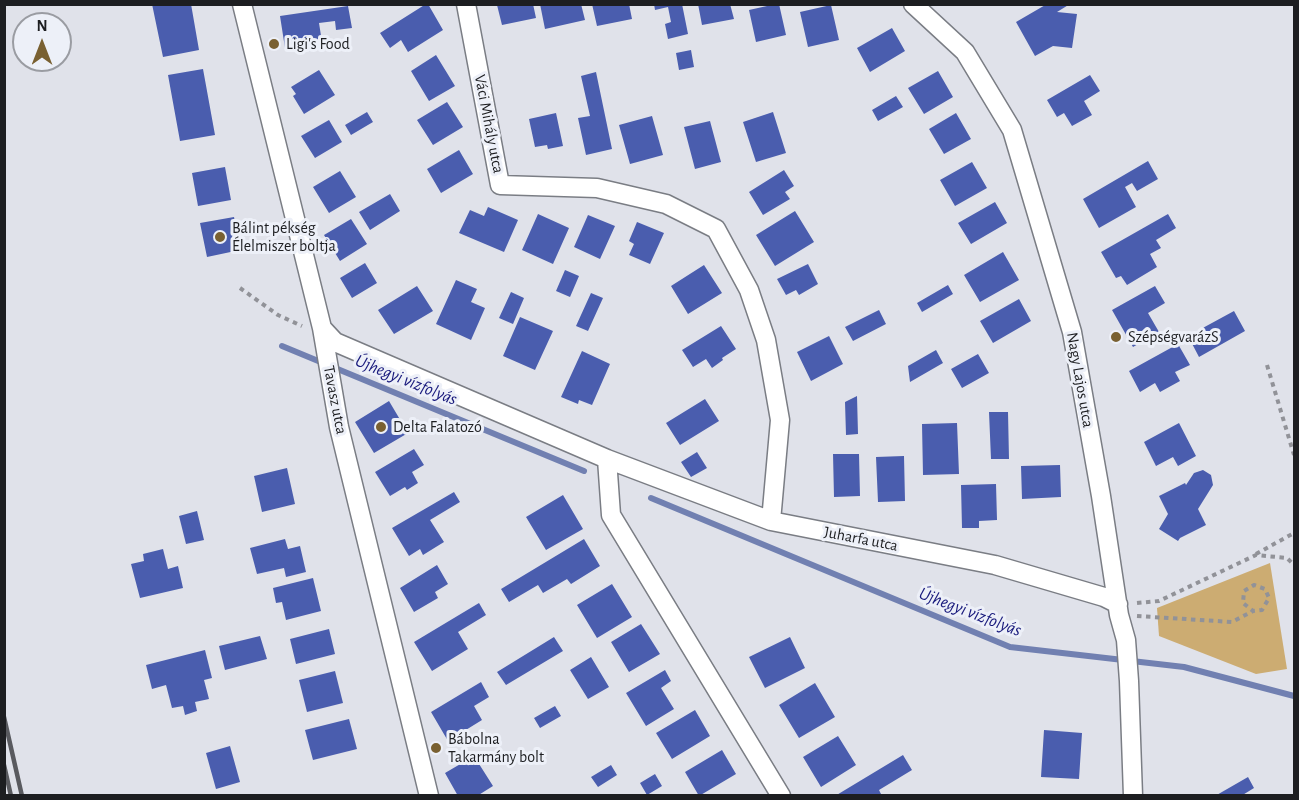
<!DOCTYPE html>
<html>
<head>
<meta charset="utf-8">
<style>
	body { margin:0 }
	#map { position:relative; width:1299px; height:800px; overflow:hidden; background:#e0e2ea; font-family:"Alegreya Sans",sans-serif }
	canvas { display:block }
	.frame { position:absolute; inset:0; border:6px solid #1d1e21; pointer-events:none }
	.north { position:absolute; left:12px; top:12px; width:60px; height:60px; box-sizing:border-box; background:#edf0f8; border:2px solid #9a9ca2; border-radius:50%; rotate:0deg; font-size:16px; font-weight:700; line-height:24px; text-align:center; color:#1d1e21 }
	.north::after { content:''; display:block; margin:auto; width:21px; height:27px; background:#796031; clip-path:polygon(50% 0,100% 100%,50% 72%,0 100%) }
</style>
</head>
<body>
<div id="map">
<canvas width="1299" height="800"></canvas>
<div class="frame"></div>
<div class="north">N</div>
</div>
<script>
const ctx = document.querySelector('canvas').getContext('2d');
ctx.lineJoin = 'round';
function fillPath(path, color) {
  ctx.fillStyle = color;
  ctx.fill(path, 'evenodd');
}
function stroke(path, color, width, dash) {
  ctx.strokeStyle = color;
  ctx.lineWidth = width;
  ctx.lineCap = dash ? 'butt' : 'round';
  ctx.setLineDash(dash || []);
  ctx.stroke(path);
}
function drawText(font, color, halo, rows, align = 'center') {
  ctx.font = font + ' "Alegreya Sans",sans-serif';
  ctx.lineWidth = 6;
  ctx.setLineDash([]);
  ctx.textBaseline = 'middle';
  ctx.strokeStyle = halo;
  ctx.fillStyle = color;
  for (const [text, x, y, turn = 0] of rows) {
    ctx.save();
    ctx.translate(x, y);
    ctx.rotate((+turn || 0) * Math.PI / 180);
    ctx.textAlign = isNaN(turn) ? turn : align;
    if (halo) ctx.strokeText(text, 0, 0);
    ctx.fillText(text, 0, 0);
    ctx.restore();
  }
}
const green = new Path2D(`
	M1270,563L1287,669L1256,674L1159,636L1157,608Z`);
const stream = new Path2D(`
	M282,346L584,471
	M651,498L1010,647L1184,667L1294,696`);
const building = new Path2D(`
	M152,4H191L199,50L163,57Z
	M426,4H428L443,30L408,52L401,40L390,48L380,33Z
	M501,4H533L536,18L502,25L497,5Z
	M540,4H581L585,20L545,29Z
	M592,4H629L632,19L597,26Z
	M654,4H682L688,34L668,39L665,24L671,22L668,7L655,10Z
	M698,4H730L734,19L702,25Z
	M776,4H779L786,35L756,42L749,10Z
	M1047,4H1070L1057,12L1077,14L1072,48L1053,46L1035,56L1016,22Z
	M831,5L839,40L808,47L800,12Z
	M348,6L352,28L336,30L335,21L319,23L322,42L285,48L280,16Z
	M892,28L905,51L870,72L857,48Z
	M691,50L694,67L679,70L676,53Z
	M436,55L455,86L429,101L411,71Z
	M203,69L215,135L180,141L168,75Z
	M319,70L335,95L304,114L293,96L296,94L291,87Z
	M938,71L953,97L924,114L908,88Z
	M596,72L612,149L586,155L578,118L590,116L581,76Z
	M1090,75L1100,91L1084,101L1092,115L1072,126L1064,113L1057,117L1047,100Z
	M896,96L903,107L878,121L872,110Z
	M447,102L463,127L433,145L417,120Z
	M367,112L373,122L351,135L345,125Z
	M773,112L786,153L756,162L743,122Z
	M556,113L563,146L548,149L547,145L535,147L529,119Z
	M956,113L971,139L944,154L929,129Z
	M652,116L663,155L630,164L619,125Z
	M329,120L342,142L315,158L301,136Z
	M710,121L721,162L695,169L684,127Z
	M459,150L473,174L441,193L427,169Z
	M1148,161L1158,179L1137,191L1132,183L1125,187L1136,207L1099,228L1083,199Z
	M972,162L987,188L955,206L940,180Z
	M225,167L231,200L198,206L192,173Z
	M784,170L794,186L785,192L790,199L763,215L749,192Z
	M340,171L356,197L329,213L313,187Z
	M390,194L400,211L370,230L359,212Z
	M995,202L1007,223L971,244L958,223Z
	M488,207L518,220L504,252L459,233L470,210L484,216Z
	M795,211L814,242L775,266L756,235Z
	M538,214L569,228L553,264L522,250Z
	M1168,214L1176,228L1156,240L1161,248L1150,254L1157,267L1127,285L1121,276L1116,278L1101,252Z
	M588,215L615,226L600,259L574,247Z
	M234,217L240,250L207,257L200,223Z
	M351,219L367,244L340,261L324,235Z
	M637,222L664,233L650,264L629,255L634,244L629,241Z
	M1003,252L1019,280L980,302L964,275Z
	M365,263L377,283L352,298L340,278Z
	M808,264L818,284L799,295L796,290L786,295L777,279Z
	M704,265L722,293L688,314L671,286Z
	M565,270L579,276L570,297L556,291Z
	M456,280L477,289L471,302L485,308L471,340L436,324Z
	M948,285L953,294L922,312L917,303Z
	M417,286L433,311L394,334L378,310Z
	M1155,286L1165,303L1148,313L1159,332L1133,347L1112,310Z
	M511,292L524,298L513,324L499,318Z
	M591,293L603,298L588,331L576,326Z
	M1019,299L1031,321L993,343L980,321Z
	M879,310L886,324L853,341L845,327Z
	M1234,311L1245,331L1199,357L1188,336Z
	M520,317L553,331L535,370L503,356Z
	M721,326L736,349L722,358L723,360L712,368L706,359L693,367L682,350Z
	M829,336L843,364L811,381L797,352Z
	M1178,344L1190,365L1175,372L1180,381L1160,392L1155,383L1140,392L1129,371Z
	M936,350L943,363L910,382L908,366Z
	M582,351L610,364L592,405L579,400L578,404L561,397Z
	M978,354L989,373L962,388L951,369Z
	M857,396L858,434L846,435L845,402Z
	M705,399L719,421L680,445L666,423Z
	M389,401L408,433L374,453L355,422Z
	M989,412H1008L1009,459H991Z
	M957,423L959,474L923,475L922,424Z
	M1179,423L1196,456L1178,466L1173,457L1156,466L1144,442Z
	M414,449L424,465L412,472L418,483L407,490L405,487L390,496L375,472Z
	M697,452L707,468L691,477L681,462Z
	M833,454H859L860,496L834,497Z
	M904,456L905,501L878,502L876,457Z
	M1060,465L1061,497L1022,499L1021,466Z
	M287,468L295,504L262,512L254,476Z
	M1203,470L1211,475L1213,485L1198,509L1206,525L1180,538L1178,541L1159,529L1168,514L1159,496L1185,483L1186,485L1194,473Z
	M996,484L997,520L979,521V528H962L961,485Z
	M454,492L460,502L430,520L444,542L423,555L420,549L409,556L392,528Z
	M563,495L583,529L546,550L526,517Z
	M197,511L204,540L186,544L179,516Z
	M285,539L288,549L300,546L306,572L286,577L284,568L257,574L250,548Z
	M584,539L600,566L571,584L567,579L543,593L538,585L509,602L501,589Z
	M163,549L168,569L178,566L183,588L140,598L131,564L144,561L143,554Z
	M437,565L448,584L435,592L438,598L414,612L400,588Z
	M313,578L321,611L286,620L282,602L276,603L273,588Z
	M612,584L632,617L597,638L577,605Z
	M479,603L486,615L458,632L468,649L432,671L414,642Z
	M641,624L660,654L629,672L611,642Z
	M329,629L335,654L296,664L290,639Z
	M260,636L267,659L225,670L219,646Z
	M554,637L563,651L506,685L497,672Z
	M790,637L805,668L765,688L749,657Z
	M205,650L212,678L204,680L209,699L195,702L197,711L185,715L183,706L172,708L166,685L152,689L146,665Z
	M591,657L609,687L588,699L570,670Z
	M665,670L671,681L661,688L674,709L646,726L626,693Z
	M335,671L343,703L307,712L299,680Z
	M481,682L489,697L474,706L482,720L448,741L431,712Z
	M815,683L835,717L799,738L779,705Z
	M555,706L561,716L540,728L534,718Z
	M695,710L710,736L672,759L656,733Z
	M349,719L357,749L313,760L305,730Z
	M1044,730L1082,733L1079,779L1041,777Z
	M838,736L856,765L821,787L803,757Z
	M230,746L240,782L216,789L206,753Z
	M722,750L736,774L699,796L685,772Z
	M903,755L912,770L879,790L882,796H835Z
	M474,756L493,786L477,796H458L445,773Z
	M611,765L617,775L598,787L591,777Z
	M655,774L662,786L647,795L640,783Z
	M1248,777L1254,788L1241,796H1215Z`);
const path = new Path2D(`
	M240,288L278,315L302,326
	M1267,365L1294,455
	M1256,554L1294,533
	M1137,603L1159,601L1256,555L1287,558L1294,565
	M1137,616L1232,622L1253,611L1243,603L1244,591L1254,585L1265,589L1269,598L1262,610L1253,611`);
const minor = new Path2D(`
	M242,4L322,328L339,427L429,796
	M466,4L500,185L597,188L666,204L716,229L749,290L766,340L780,420L771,521
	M913,4L965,52L1012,130L1072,332L1101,496L1119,615L1126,640L1129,681L1133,796
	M322,328L335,342L607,459L771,521L995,565L1104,597L1118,604
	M607,459L611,515L781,796`);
const rail = new Path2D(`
	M4,717L22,796
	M4,765L11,796`);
const markers = [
	[274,44,6,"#796031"],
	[220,237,6,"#796031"],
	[1116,337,6,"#796031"],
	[381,427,6,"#796031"],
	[436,748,6,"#796031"]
];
const poiNames = [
	["Ligi's Food",286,44],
	["Bálint pékség",232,228],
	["Élelmiszer boltja",232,246],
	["SzépségvarázS",1128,337],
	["Delta Falatozó",393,427],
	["Bábolna",448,739],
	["Takarmány bolt",448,757]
];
const streetNames = [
	["Váci Mihály utca",489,124,79],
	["Nagy Lajos utca",1080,380,80],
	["Tavasz utca",335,400,79],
	["Juharfa utca",861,539,11]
];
const waterNames = [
	["Újhegyi vízfolyás",406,380,22],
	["Újhegyi vízfolyás",970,612,21]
];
fillPath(green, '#ccac72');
stroke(stream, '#7180b1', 6);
fillPath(building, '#4a5dae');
stroke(minor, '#7a7d84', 21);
stroke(path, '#919298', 4, [4.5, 4.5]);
stroke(minor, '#fff', 18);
stroke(rail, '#595a5f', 4.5);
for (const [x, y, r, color] of markers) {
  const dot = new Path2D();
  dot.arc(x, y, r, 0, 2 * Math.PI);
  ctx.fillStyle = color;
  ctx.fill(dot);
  stroke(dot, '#edf0f8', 2);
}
drawText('16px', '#1d1e21', '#edf0f8', poiNames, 'left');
drawText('16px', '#1d1e21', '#edf0f8', streetNames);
drawText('italic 18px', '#18197c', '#edf0f8', waterNames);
</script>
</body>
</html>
